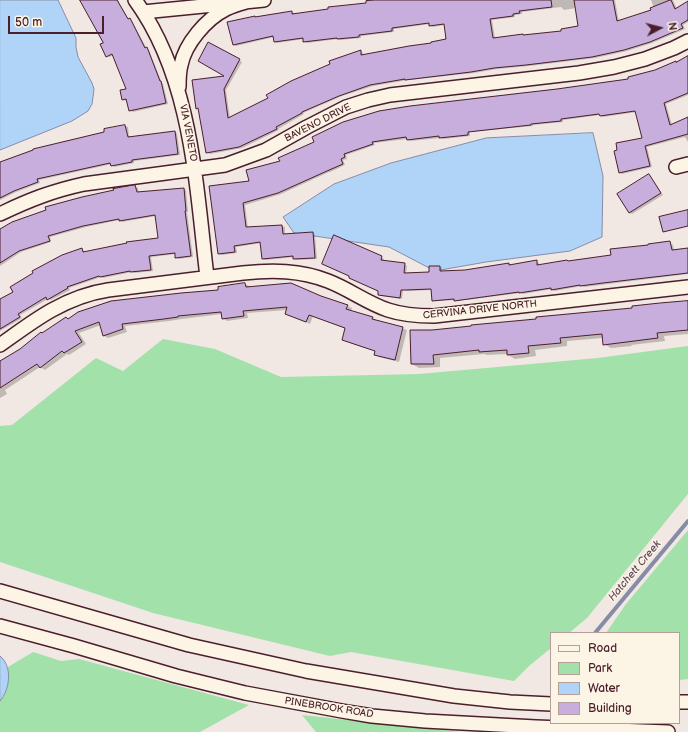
<!DOCTYPE html>
<html>
<head>
<meta charset="utf-8">
<style>
	body { margin:0 }
	#map { position:relative; width:688px; height:732px; overflow:hidden; background:#f1e7e3; font-family:"Balsamiq Sans",sans-serif }
	canvas { display:block }
	.legend { position:absolute; left:550px; top:632px; width:130px; height:92px; box-sizing:border-box; background:#fcf5e5; border:1px solid #b59f9b; margin:0; padding:5px 7px; list-style:none; font-size:12px; color:#4a1f2b }
	.legend li { display:flex; align-items:center; gap:8px; height:20px }
	.legend b { width:20px; border:1px solid #b59f9b }
	.north { position:absolute; left:640px; top:8px; width:40px; height:40px; -webkit-text-stroke:3px #fcf5e5; paint-order:stroke; rotate:83deg; font-size:11px; font-weight:700; line-height:16px; text-align:center; color:#4a1f2b }
	.north::after { content:''; display:block; margin:auto; width:14px; height:18px; background:#4a1f2b; clip-path:polygon(50% 0,100% 100%,50% 72%,0 100%) }
	.scale { position:absolute; left:8px; top:16px; width:96px; height:18px; box-sizing:border-box; border:2px solid #4a1f2b; border-top:0; padding-left:5px; font-size:12px; line-height:14px; white-space:nowrap; color:#4a1f2b; -webkit-text-stroke:3px #fcf5e5; paint-order:stroke }
</style>
</head>
<body>
<div id="map">
<canvas width="688" height="732"></canvas>
<ul class="legend">
<li><b style="height:5px;background:#fcf5e5"></b>Road</li>
<li><b style="height:11px;background:#a2e1aa"></b>Park</li>
<li><b style="height:11px;background:#afd4f8"></b>Water</li>
<li><b style="height:11px;background:#c7aedd"></b>Building</li>
</ul>
<div class="north">N</div>
<div class="scale">50 m</div>
</div>
<script>
const ctx = document.querySelector('canvas').getContext('2d');
ctx.lineJoin = 'round';
function fillPath(path, color) {
  ctx.fillStyle = color;
  ctx.fill(path, 'evenodd');
}
function stroke(path, color, width, dash) {
  ctx.strokeStyle = color;
  ctx.lineWidth = width;
  ctx.lineCap = dash ? 'butt' : 'round';
  ctx.setLineDash(dash || []);
  ctx.stroke(path);
}
function drawText(font, color, halo, rows, align = 'center') {
  ctx.font = font + ' "Balsamiq Sans",sans-serif';
  ctx.lineWidth = 3;
  ctx.setLineDash([]);
  ctx.textBaseline = 'middle';
  ctx.strokeStyle = halo;
  ctx.fillStyle = color;
  for (const [text, x, y, turn = 0] of rows) {
    ctx.save();
    ctx.translate(x, y);
    ctx.rotate((+turn || 0) * Math.PI / 180);
    ctx.textAlign = isNaN(turn) ? turn : align;
    if (halo) ctx.strokeText(text, 0, 0);
    ctx.fillText(text, 0, 0);
    ctx.restore();
  }
}
const green = new Path2D(`
	M163,339L215,349L281,377L419,374L598,358L688,346V494L587,618L569,633H551V648L529,666L514,681L351,652L330,656L153,613L0,562V426L12,425L96,358L123,371Z
	M688,530V679L679,680V633H606L626,604Z
	M33,652L61,661L79,659L249,705L200,732H0V701C9,692 8,679 8,667Z
	M302,715L460,732H316Z`);
const water = new Path2D(`
	M0,0H58L76,38V47L78,57L92,83L94,89L93,97L92,104L88,111L72,121L0,150Z
	M593,133L603,176L602,237L570,251L486,262L435,271L389,247L294,233L283,217L334,184L391,163L486,138Z
	M0,656C13,666 10,690 0,701Z`);
const shadow = new Path2D(`
	M81,0H118L129,20L132,21L147,49L149,50L162,83L163,84L168,104L133,112L130,110L128,100L126,101L123,99L127,89L114,55L109,57L107,56L104,43Z
	M384,0H615L619,22L653,11L654,8L651,0H673L677,9L688,2V22L683,25L685,29L652,43L627,51L595,58L529,66L497,69L474,73L409,80H408L373,86L342,96L303,113L304,114L278,129L279,130L242,148L210,154L207,152L200,110L197,108L227,76L208,43L242,62L226,90L230,118L361,51L363,53V56L447,40L445,25L433,27L430,26V24L394,29V32L361,36V38L340,40L338,39L307,43L304,41V39L277,43L275,42L274,37L236,46L234,45L256,18L292,12L294,13V15L367,4ZM561,7L564,10L576,8L579,27L562,32L526,36L523,35L495,38L492,20L515,17V15L522,14V12Z
	M688,58V95L666,104L672,125L688,118V142L685,137L647,147L652,167L622,174L620,172L644,139L637,112L603,117L600,115L563,120V122L533,125V126L470,132V136L443,139L440,138L410,141L407,139L374,143L375,145L346,155L347,159L343,160L345,165L330,172H329L281,194L245,205L248,228L282,226L285,227V235L313,233L315,235L317,259L296,260L294,259V257L265,260L263,258L262,243L236,247L237,253L222,255L219,254L250,182L247,171L557,90L629,80L655,71Z
	M125,126L128,127L129,137L175,132L177,133L180,155L134,161V163L114,167L112,164L39,180L40,183L16,192L0,200V164L106,133Z
	M649,175L651,177L663,195L632,214L630,213L619,195Z
	M135,186L138,188L139,193L184,189L186,190L188,212H187L193,257L179,259L176,258V254L151,257L153,271L134,273L132,272L103,278L101,277L69,288L70,290L51,300L48,299L20,315L22,318L0,331V300L82,249L84,251L85,253L159,239L156,216L122,222L119,220L86,227L50,237L51,242L21,252L0,266V231Z
	M670,243L673,245L674,250L688,249V274L584,287L582,286L554,291L552,289L523,294L521,293L457,301L455,300L435,301L433,300L432,290L409,291L403,290L402,299L381,296L379,294V290L351,276L381,257L384,259L383,261L405,264L407,266L406,274L430,273L440,267L442,268V272L465,271L509,264L511,266L536,261L539,263V266L612,256Z
	M245,284L249,286L250,288L321,297L347,306L352,308L351,311L373,318L377,321L402,328L407,330L399,362L379,357L375,355L376,351L347,342L343,340L346,329L313,316L310,324L290,316L287,310L247,313L248,318L227,321L223,318L222,314L182,319L169,321L125,326L127,332L108,338L104,336L101,325L79,333L86,344L69,355L67,354L45,370L40,367L5,390L7,394L0,398V362L68,320L219,290Z
	M688,302V334L664,336L665,341L631,345L632,346L611,348L604,344L603,338L567,341V346L535,350L536,356L515,359L508,355V354L487,355L484,354L440,358V367L419,368L412,364L432,331L537,320Z`);
const stream = new Path2D(`
	M595,633L688,521`);
const building = new Path2D(`
	M80,0H117L128,19L130,18L145,48L147,47L160,81H161L166,103L129,111L126,99L122,100L120,90L126,89L112,54L106,57L100,44L103,43Z
	M376,0H551L552,7L519,11L520,13L513,14V16L490,19L493,38L523,34V35L561,31V29L578,26L574,0H613L617,21L651,10L650,8L670,0H671L675,9L688,1V20L681,24L683,28L650,42L624,50L592,57L526,65L494,68L471,72L405,80V79L370,85L339,96L302,112V113L276,127L277,129L239,147L206,153L198,108L196,109L192,80L224,76L198,61L208,42L240,59L224,89L228,118L268,98L266,95L291,81L330,64L329,61L361,50V55L409,46L431,43V42L446,39L444,24L429,26V23L392,28V31L359,35V37L337,39V38L303,42V38L274,42L273,36L233,45L227,22L255,16V17L292,11V14L328,9V7L366,3V1Z
	M688,56V93L664,103L670,125L688,117V134L645,146L650,166L619,173L614,151L617,150L616,143L642,138L635,111L600,116L599,114L561,119V121L531,124V125L468,132V135L439,138V136L407,140L406,137L372,142L373,144L344,154L345,157L341,159L343,164L327,171L278,193L243,203L246,227L282,225L283,234L313,232L315,258L293,259V256L262,259L260,242L234,246L235,252L218,254L209,186L249,181L246,170L280,161L278,158L314,142L312,137L343,122L379,111L410,106L557,89L628,79V77L655,70L676,61V62Z
	M125,125L128,137L175,131L178,154L132,160V162L111,166L110,163L37,179L38,182L14,191L0,198V162L33,150V149L104,132V129Z
	M649,174L661,193L629,213L617,194Z
	M135,185L137,192L184,188L186,211H185L191,256L175,258V253L149,256L151,270L130,272V271L100,277L99,276L67,287L68,288L47,300L46,297L18,314L20,317L0,329V299L13,292L10,287L33,273L32,271L62,255L82,248L83,252L127,243L126,242L158,238L155,215L119,221V219L83,226L48,236L50,241L19,251L0,263V229L12,222L46,210L45,207L82,197L114,190L113,189Z
	M688,210V226L663,232L659,217Z
	M334,235L382,256L381,260L405,263L404,273L429,272V266H440V271L465,270L509,263V265L537,260V265L567,260L568,261L611,255L610,249L648,245V244L670,241L672,250L688,248V273L603,283L580,286V285L551,290V288L519,293V292L454,301V299L432,301L431,289L405,290H401L400,298L378,295V291L349,278V276L322,264Z
	M245,283L246,287L291,283L321,296L348,305L346,309L373,317L372,319L403,327L395,360L374,355L375,351L342,340L345,328L309,315L306,322L285,314L287,307L243,311L244,316L222,319L221,312L178,316V317L164,319L122,324L123,329L103,336L99,322L75,331L82,342L64,353L62,351L40,368L37,364L0,388V361L20,349L41,332L42,333L66,317L68,319L78,312L111,301L181,293L218,290V287Z
	M688,301V330L657,333L658,338L603,345L602,334L560,338L561,343L528,346L529,353L507,355V350L479,352V350L433,355L434,364H411L410,330H432L471,326V325L536,319V317L632,308V306L660,303Z`);
const minor = new Path2D(`
	M135,0C192,78 196,185 207,277
	M143,12L264,0
	M179,87C179,80 179,72 181,65C185,44 206,19 226,9C232,6 239,4 246,2
	M676,167L688,164
	M0,214C29,200 52,191 84,184L225,165L266,150L307,127L346,107L368,100L390,95L579,73L614,67L645,59L674,48L688,41
	M0,345C17,333 34,320 52,310C70,300 88,293 108,290L243,273C272,270 300,270 328,281C349,289 367,303 388,310C403,315 418,316 434,316L688,287
	M0,591L189,645L306,671L454,696L510,702L551,704
	M0,626L74,646L176,676L245,693L342,711L372,716L425,721L536,727L668,732
	M679,702H688`);
const streetNames = [
	["BAVENO DRIVE",318,123,-27],
	["VIA VENETO",188,133,79],
	["CERVINA DRIVE NORTH",480,310,-6],
	["PINEBROOK ROAD",329,708,9]
];
const waterNames = [
	["Hatchett Creek",635,571,-50]
];
fillPath(green, '#a2e1aa');
fillPath(water, '#afd4f8');
stroke(water, '#878ca6', 1);
fillPath(shadow, '#0003');
stroke(stream, '#878ca6', 4);
fillPath(building, '#c7aedd');
stroke(building, '#4a1f2b', 1);
stroke(minor, '#4a1f2b', 16);
stroke(minor, '#fcf5e5', 13);
drawText('10px', '#4a1f2b', '#fcf5e5', streetNames);
drawText('italic 11px', '#634c5e', '#fcf5e5', waterNames);
</script>
</body>
</html>
